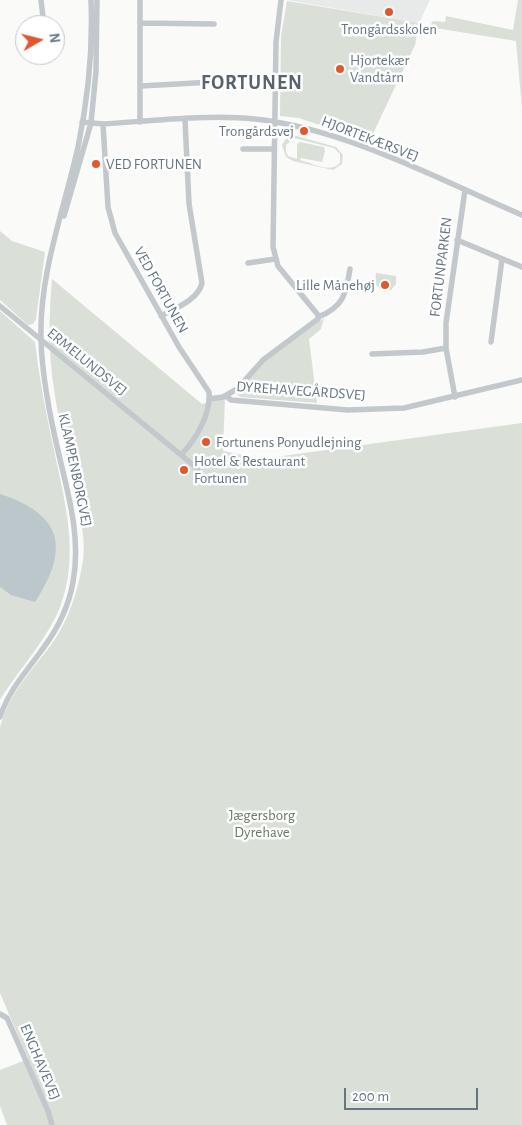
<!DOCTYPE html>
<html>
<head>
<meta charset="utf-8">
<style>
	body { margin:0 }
	#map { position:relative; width:522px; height:1125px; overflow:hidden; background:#fafaf8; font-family:"Alegreya Sans",sans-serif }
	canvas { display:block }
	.north { position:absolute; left:15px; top:15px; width:50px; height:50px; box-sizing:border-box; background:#fff; border:1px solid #c1c8cd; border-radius:50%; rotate:82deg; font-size:14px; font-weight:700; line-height:20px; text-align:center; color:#657683 }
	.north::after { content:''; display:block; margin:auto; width:18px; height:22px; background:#e4572e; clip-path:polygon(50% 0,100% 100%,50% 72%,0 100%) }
	.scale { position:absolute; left:344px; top:1088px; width:134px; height:22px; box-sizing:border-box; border:2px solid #657683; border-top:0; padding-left:6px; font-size:15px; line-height:18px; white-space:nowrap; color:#657683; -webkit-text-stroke:4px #fff; paint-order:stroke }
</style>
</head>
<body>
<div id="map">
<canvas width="522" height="1125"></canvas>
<div class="north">N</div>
<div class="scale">200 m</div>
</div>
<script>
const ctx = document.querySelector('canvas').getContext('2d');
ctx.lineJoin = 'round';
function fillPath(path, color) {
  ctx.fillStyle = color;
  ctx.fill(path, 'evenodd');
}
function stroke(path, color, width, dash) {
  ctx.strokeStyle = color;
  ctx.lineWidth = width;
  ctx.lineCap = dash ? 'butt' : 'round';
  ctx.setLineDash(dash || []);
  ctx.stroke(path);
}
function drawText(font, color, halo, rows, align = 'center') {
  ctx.font = font + ' "Alegreya Sans",sans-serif';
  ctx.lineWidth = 5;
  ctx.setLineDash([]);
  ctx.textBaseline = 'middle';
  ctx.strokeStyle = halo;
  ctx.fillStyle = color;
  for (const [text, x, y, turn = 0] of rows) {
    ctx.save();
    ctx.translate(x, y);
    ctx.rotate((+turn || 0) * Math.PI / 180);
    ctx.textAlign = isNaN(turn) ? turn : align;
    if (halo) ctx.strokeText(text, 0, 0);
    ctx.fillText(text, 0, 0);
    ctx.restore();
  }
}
const built = new Path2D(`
	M287,0H430L419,23Z`);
const green = new Path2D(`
	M518,0H522V109L516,41L429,27L433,21L445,22L446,16L513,30Z
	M287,1L419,23L415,45L369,142L299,118L280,116L281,36Z
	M293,135L336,147L343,155L342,164L333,170L293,161L286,157L282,145L285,140ZM294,138L334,148L340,154V163C330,174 312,163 300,160L301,158L322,162L325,151L324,147L300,142L297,144V159L288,156L286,152V145Z
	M0,231L12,241L45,252L36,319L33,324L28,325L0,300Z
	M376,273L396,276V284L391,290H382L375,284Z
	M52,279L202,404L225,397L223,451L261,459L522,423V1125H7L0,1106V1070L28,1059L0,993V728C8,694 31,672 51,645C69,620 78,591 83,560C86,539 80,517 76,496C68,461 59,425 54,389C48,352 49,315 52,279Z
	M0,311L35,342C39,378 46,414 54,450C65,503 80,555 60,607C47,640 19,669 0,700Z
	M324,318L321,329L309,339L317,403L240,397L236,393L259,366Z`);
const water = new Path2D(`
	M0,494C64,515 69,549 35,602L11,595L0,587Z`);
const minor = new Path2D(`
	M41,0L43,17
	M140,0V122
	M141,23L214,24
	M141,86L213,82
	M82,122L103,124C150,121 209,114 255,119C346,129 438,179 522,215
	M103,124L108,207L115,233L179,347L209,392C211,414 196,439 182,454
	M243,149H274
	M64,216L91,123L96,71L97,0
	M457,240L522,267
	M248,263L275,259
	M0,306L198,469
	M161,316C176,308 198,300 202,283L189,204L185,120
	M318,317C344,307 346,293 350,269
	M491,342L502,259
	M372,354L423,352L446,348
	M226,396L231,400L348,410L404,408L522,380
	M455,397L446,348V323L465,190
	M209,399L223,397L237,389L263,360L318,319V315L278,266L273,247L276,42L281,0
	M0,717C9,689 28,670 44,647C58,628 69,605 73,582C81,538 69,497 59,455C50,417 42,378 41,339C39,274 64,210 78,147C88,99 93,48 91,0
	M0,1014L7,1018L48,1111L52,1125`);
const markers = [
	[389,12,5,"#e4572e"],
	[340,69,5,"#e4572e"],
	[304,131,5,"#e4572e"],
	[96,164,5,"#e4572e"],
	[385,285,5,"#e4572e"],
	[206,442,5,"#e4572e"],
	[184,470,5,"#e4572e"]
];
const poiNames = [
	["Trongårdsskolen",389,29,"center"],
	["Hjortekær",350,60],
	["Vandtårn",350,77],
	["Trongårdsvej",294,131,"right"],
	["VED FORTUNEN",106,164],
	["Lille Månehøj",375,285,"right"],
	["Fortunens Ponyudlejning",216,442],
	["Hotel & Restaurant",194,461],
	["Fortunen",194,478]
];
const streetNames = [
	["HJORTEKÆRSVEJ",370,139,21],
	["FORTUNPARKEN",441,267,-83],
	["VED FORTUNEN",161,290,61],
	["ERMELUNDSVEJ",87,362,39],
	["DYREHAVEGÅRDSVEJ",301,391,4],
	["KLAMPENBORGVEJ",75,470,78],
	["ENGHAVEVEJ",40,1062,67]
];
const parkNames = [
	["Jægersborg",262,815],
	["Dyrehave",262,832]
];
const districtNames = [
	["FORTUNEN",252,83]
];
fillPath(built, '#e8e9e9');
fillPath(green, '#dadfd7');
fillPath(water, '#bbc7cb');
stroke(minor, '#c3c8cc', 5.5);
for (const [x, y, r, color] of markers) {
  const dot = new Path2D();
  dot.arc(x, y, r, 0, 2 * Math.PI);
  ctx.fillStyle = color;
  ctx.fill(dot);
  stroke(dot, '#fff', 2);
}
drawText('15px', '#657683', '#fff', poiNames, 'left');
drawText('15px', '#657683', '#fff', streetNames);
drawText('15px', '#687a64', '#fff', parkNames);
ctx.letterSpacing = '1px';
drawText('bold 20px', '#57646e', '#fff', districtNames);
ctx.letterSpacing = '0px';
</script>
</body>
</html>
